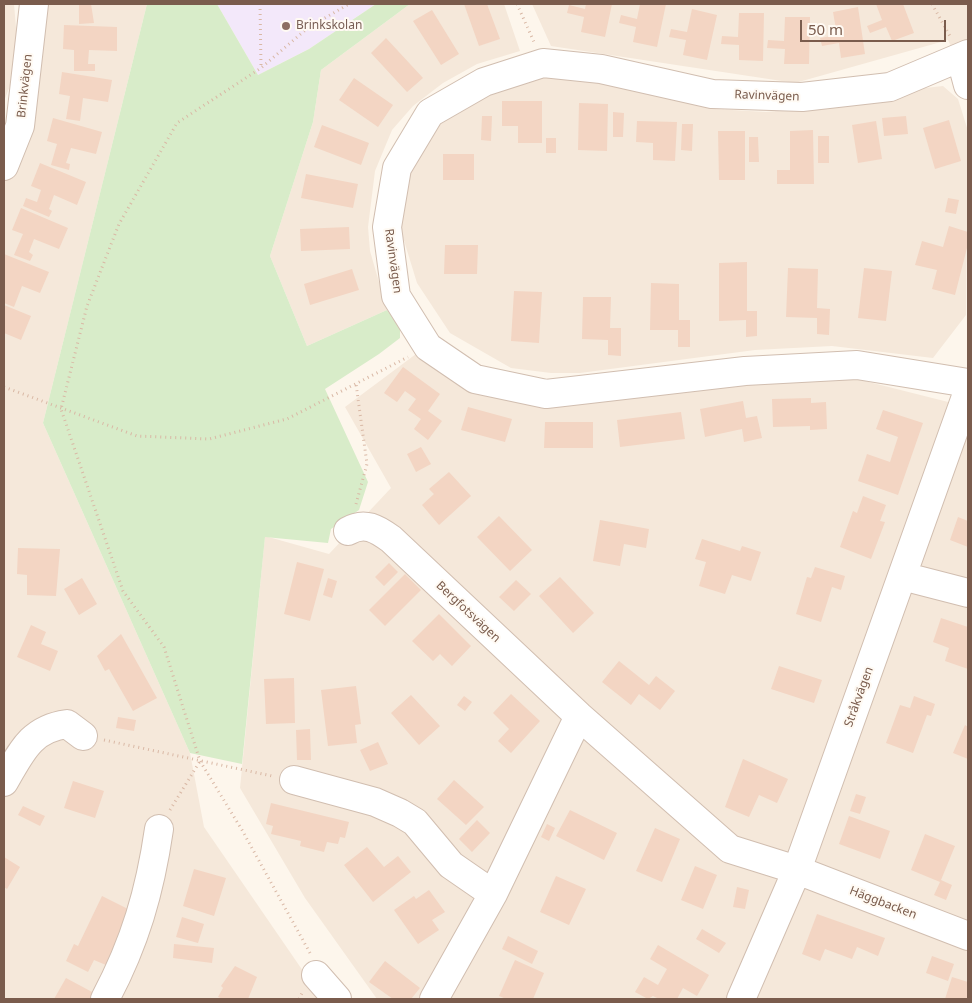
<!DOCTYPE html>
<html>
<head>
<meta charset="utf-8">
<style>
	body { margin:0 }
	#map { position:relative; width:972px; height:1003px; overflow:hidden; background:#fdf6ec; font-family:"Noto Sans",sans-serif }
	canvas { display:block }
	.frame { position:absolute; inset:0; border:5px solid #7a5c4d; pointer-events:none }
	.scale { position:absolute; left:800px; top:20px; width:146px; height:22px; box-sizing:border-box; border:2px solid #7a5c4d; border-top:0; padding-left:6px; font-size:15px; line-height:18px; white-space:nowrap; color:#7a5c4d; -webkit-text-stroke:4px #fffaf3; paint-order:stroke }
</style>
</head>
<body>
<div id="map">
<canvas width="972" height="1003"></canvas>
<div class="frame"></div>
<div class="scale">50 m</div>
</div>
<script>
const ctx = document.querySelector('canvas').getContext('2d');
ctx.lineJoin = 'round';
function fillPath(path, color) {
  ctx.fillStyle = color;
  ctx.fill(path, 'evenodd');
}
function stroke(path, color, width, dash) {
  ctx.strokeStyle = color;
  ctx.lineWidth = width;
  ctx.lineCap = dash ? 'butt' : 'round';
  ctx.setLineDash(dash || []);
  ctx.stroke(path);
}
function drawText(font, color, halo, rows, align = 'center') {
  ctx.font = font + ' "Noto Sans",sans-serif';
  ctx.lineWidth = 4;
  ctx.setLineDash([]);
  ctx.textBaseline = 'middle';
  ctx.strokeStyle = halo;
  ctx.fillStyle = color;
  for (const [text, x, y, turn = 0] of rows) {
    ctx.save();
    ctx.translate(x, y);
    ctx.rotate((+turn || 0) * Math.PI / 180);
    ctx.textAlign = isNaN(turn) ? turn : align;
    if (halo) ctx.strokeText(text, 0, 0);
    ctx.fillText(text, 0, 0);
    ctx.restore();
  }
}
const residential = new Path2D(`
	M4,4H14L19,63L4,101Z
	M32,4H147L43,423L190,753L204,827L303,971L331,999H4V171Z
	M410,4H504L520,51L477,64L443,83L413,106L392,130L375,171L368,227L370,251L387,310L307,346L270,256L313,122L321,70Z
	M532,4H968V81L948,40L795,83L551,46Z
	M560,76L629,89L715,109L766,112L863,103L925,88L943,86L958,99L968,131L966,315L933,358L832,346L755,350L580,373H551L511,368L450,333L417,283L402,234V202L409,173L436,129L449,113L472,97L526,79Z
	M420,351L501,399L595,388L853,378L968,407V999H377L305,898L240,788L265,536L329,554L391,488L345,407Z`);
const education = new Path2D(`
	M217,4H376L309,49L258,75Z`);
const green = new Path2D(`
	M147,4H217L258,75L309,49L376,4H410L321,70L313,122L270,256L307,346L387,310L400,327V338L379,354L325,389L368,482L359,510L331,529L328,543L265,537L242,764L190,753L43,423Z`);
const building = new Path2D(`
	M79,4H91L94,23L79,24Z
	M464,4H487L500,39L479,46Z
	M586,4H612L605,37L581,32L584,17L567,13L569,5L585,9Z
	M640,4H666L657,47L633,42L636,27L619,23L621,15L637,19Z
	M876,4H903L914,33L892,41L886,27L870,33L867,26L882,20Z
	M858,7L865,54L841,58L839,43L822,46L820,38L837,35L833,12Z
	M692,9L717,15L707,60L683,55L686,40L669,37L671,29L687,32Z
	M432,10L459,54L441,65L413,21Z
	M739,13H764L763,61L739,60V45L721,44L722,36L738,37Z
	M785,17H810L809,64H784L785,49L767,48L768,40L784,41Z
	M64,25L117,27V51L89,50L88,64H95V71H74V50L63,49Z
	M386,38L423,78L407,92L371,53Z
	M62,72L112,80L108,102L83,98L80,121L66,119L70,96L59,94Z
	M354,78L393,105L378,127L339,100Z
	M502,101H542V143H518V126H502Z
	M579,103L608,104L607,151L578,150Z
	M613,112L624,113L623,137H613Z
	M482,116H492L491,141L481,140Z
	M906,116L908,134L884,136L882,118Z
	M53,118L102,132L96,154L71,148L66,163L70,164L69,170L51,165L57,144L47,141Z
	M949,120L961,161L935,169L923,128Z
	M637,121L677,122L675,161L653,160V143L636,142Z
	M876,121L882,159L858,163L852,125Z
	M682,124H693L692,151L681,150Z
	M322,125L369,143L361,165L314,147Z
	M813,130L814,184H777V170H790V131Z
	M718,131H745V180H719Z
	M818,136H829V163H818Z
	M749,137H758L759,162H749Z
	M546,138H556V153H546Z
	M443,154H474V180H443Z
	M40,163L86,182L77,205L54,195L49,209L52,211L49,217L23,206L26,198L37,202L41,190L31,186Z
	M306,174L358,184L353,208L301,198Z
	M948,198L959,200L956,214L945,212Z
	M21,208L68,228L59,249L34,239L29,252L33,255L30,261L14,255L23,234L12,230Z
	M949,226L968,232V244L955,295L932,289L937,270L915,265L922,241L943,247Z
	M349,227L350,249L301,251L300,229Z
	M445,245H478L477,274H444Z
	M4,254L49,272L40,293L22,286L14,307L4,303Z
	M747,262V311H757V336L746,337V320L719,321V263Z
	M788,268L818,269L817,308L830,309L829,335L817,334V318L786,317Z
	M864,268L892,271L886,321L858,318Z
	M352,269L359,290L310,305L304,284Z
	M651,283L679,284V320H690V347H678V330H650Z
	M514,291L542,292L539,343L511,341Z
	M583,297H611L610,328H621V356L608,355V340L582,339Z
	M4,305L31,316L21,340L4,333Z
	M403,367L440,394L428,411L442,421L428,440L414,429L421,419L408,410L416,399L405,391L397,402L384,393Z
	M811,398V403L826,402L827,429L810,430V426L773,427L772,399Z
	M743,401L746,418L757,416L762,438L744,442L742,429L705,437L700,409Z
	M468,407L512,419L505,442L461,430Z
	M883,410L923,423L898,495L858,481L867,454L890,462L898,437L876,429Z
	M681,412L685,439L620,447L617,420Z
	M545,422H593V448H544Z
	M421,447L431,464L416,472L407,454Z
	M449,472L471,496L439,525L422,505L434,494L429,489Z
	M863,496L886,505L880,521L885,522L871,559L840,547L853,511L857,513Z
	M499,516L532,550L510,571L477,537Z
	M958,517L968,521V547L950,540Z
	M600,520L649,529L646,548L624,544L620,566L593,561Z
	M702,539L740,551L742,546L761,552L751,581L732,575L725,594L699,586L706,562L695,559Z
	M18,548L60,549L56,596L27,595V575L17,574Z
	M297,562L324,569L310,621L284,614Z
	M389,563L398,572L384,586L375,577Z
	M815,567L845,576L841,590L832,587L821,622L796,614L807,577L811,578Z
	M405,574L421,590L385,626L369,610Z
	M560,577L594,613L573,633L539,596Z
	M82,578L97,604L79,615L64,589Z
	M328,578L337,581L332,598L323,595Z
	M516,580L531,594L514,611L499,597Z
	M439,614L471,646L452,666L440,654L433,661L412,641Z
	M941,618L968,627V669L945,661L949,648L933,642Z
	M31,625L46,632L41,644L58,651L50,671L17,657Z
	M121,634L157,698L133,711L109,669L105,671L97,656Z
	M619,661L649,685L656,676L675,691L660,710L639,694L631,705L602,682Z
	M779,666L822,680L814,703L771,689Z
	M294,678L295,723L266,724L264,679Z
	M356,686L361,724L355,725L357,743L328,746L321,690Z
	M511,694L540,721L511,753L498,741L509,729L493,713Z
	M411,695L440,726L419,745L391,713Z
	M464,696L472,702L465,711L457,705Z
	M914,696L935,704L931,716L927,715L913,753L886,743L900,705L910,708Z
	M118,717L136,720L134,731L116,728Z
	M965,725L968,727V759L953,753Z
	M310,729L311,760H297L296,730Z
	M378,742L388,764L370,771L360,750Z
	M743,759L788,779L777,803L759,795L749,817L725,807Z
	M454,780L484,807L466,825L437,799Z
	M73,781L104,791L95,818L64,808Z
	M856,794L866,797L860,814L850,811Z
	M271,803L349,822L345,838L340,837L338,844L327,842L324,852L300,846L301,841L271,834L273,826L266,824Z
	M23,806L45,816L40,826L18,815Z
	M570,810L617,833L604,860L556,836Z
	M849,816L890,831L880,859L839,844Z
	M477,820L490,833L472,852L459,839Z
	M547,824L555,828L549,841L541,837Z
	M655,828L680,839L662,882L636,871Z
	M925,834L955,846L941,880L952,885L946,900L934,895L940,882L911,870Z
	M367,847L384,867L398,856L411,872L373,902L344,865Z
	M4,857L20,867L7,889L4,887Z
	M695,866L717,875L703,909L681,900Z
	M194,869L226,878L214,916L183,906Z
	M556,876L586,889L569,925L540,912Z
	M737,887L749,890L745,909L733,907Z
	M429,890L445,912L432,920L439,930L418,944L394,910L414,896L416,899Z
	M102,896L132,911L106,965L94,960L88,972L66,961L74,944L78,946Z
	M817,914L885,938L878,956L857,947L852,959L825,949L820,961L802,954Z
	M182,917L204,924L198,943L176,937Z
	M702,929L726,943L719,953L696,939Z
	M508,936L538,951L532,964L502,949Z
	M174,944L214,948L212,963L173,958Z
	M658,945L709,975L697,996L683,988L677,999H659L653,996L648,999L635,992L644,977L658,985L667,969L650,959Z
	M932,956L954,964L948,981L926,973Z
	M515,960L544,973L533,999H506L499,996Z
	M385,961L420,988L411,999H393L369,982Z
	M235,966L257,977L248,999H223L218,997L223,988L221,986Z
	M952,977L968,982V999H945Z
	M66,978L94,993L90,999H54Z`);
const path = new Path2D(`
	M260,4L261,67
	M517,4L534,42
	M932,4L951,38
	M4,387L137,436L209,439L287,419L408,357
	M356,504L367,464L356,384
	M104,740L272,776
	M170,810L200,761
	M310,953L242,830L200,761L164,647L123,591L61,409L87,306L119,224L177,123L261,68L309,27L349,4
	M299,999L302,993`);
const minor = new Path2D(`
	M968,54L890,87L802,97L712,94L601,69L543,63L484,82L430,113L397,168L387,227L396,296L428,347L475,379L546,394L745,371L857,365L968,383
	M961,59L968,85
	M4,166L20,126L34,4
	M348,531C365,521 377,529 391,539L579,716L730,849L797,870L968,936
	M902,576L968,593
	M294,780L375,802L400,813L415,822L451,865L493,894
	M4,782C21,753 30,729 67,724L83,736
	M316,975L337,999
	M105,999C135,943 150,891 159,829
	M434,999L493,894L579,716
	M741,999L797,870L968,391`);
const markers = [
	[286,26,5,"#8d6e63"]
];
const educationNames = [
	["Brinkskolan",296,26]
];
const streetNames = [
	["Brinkvägen",25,86,-84],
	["Ravinvägen",767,96,2],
	["Ravinvägen",393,261,82],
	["Bergfotsvägen",468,612,43],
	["Stråkvägen",859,697,-70],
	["Häggbacken",883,903,21]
];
fillPath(residential, '#f5e8da');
fillPath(education, '#f3e8fa');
fillPath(green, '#d8ecc9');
fillPath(building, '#f3d5c3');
stroke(minor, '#d1beb0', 30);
stroke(path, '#d9b8a5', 3, [1, 4]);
stroke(minor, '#fff', 28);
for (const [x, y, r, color] of markers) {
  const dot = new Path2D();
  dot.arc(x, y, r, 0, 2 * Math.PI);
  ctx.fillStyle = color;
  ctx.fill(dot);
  stroke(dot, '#fffaf3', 2);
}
drawText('12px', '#785e54', '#fffaf3', educationNames, 'left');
drawText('12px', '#7a5c4d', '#fffaf3', streetNames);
</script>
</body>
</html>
